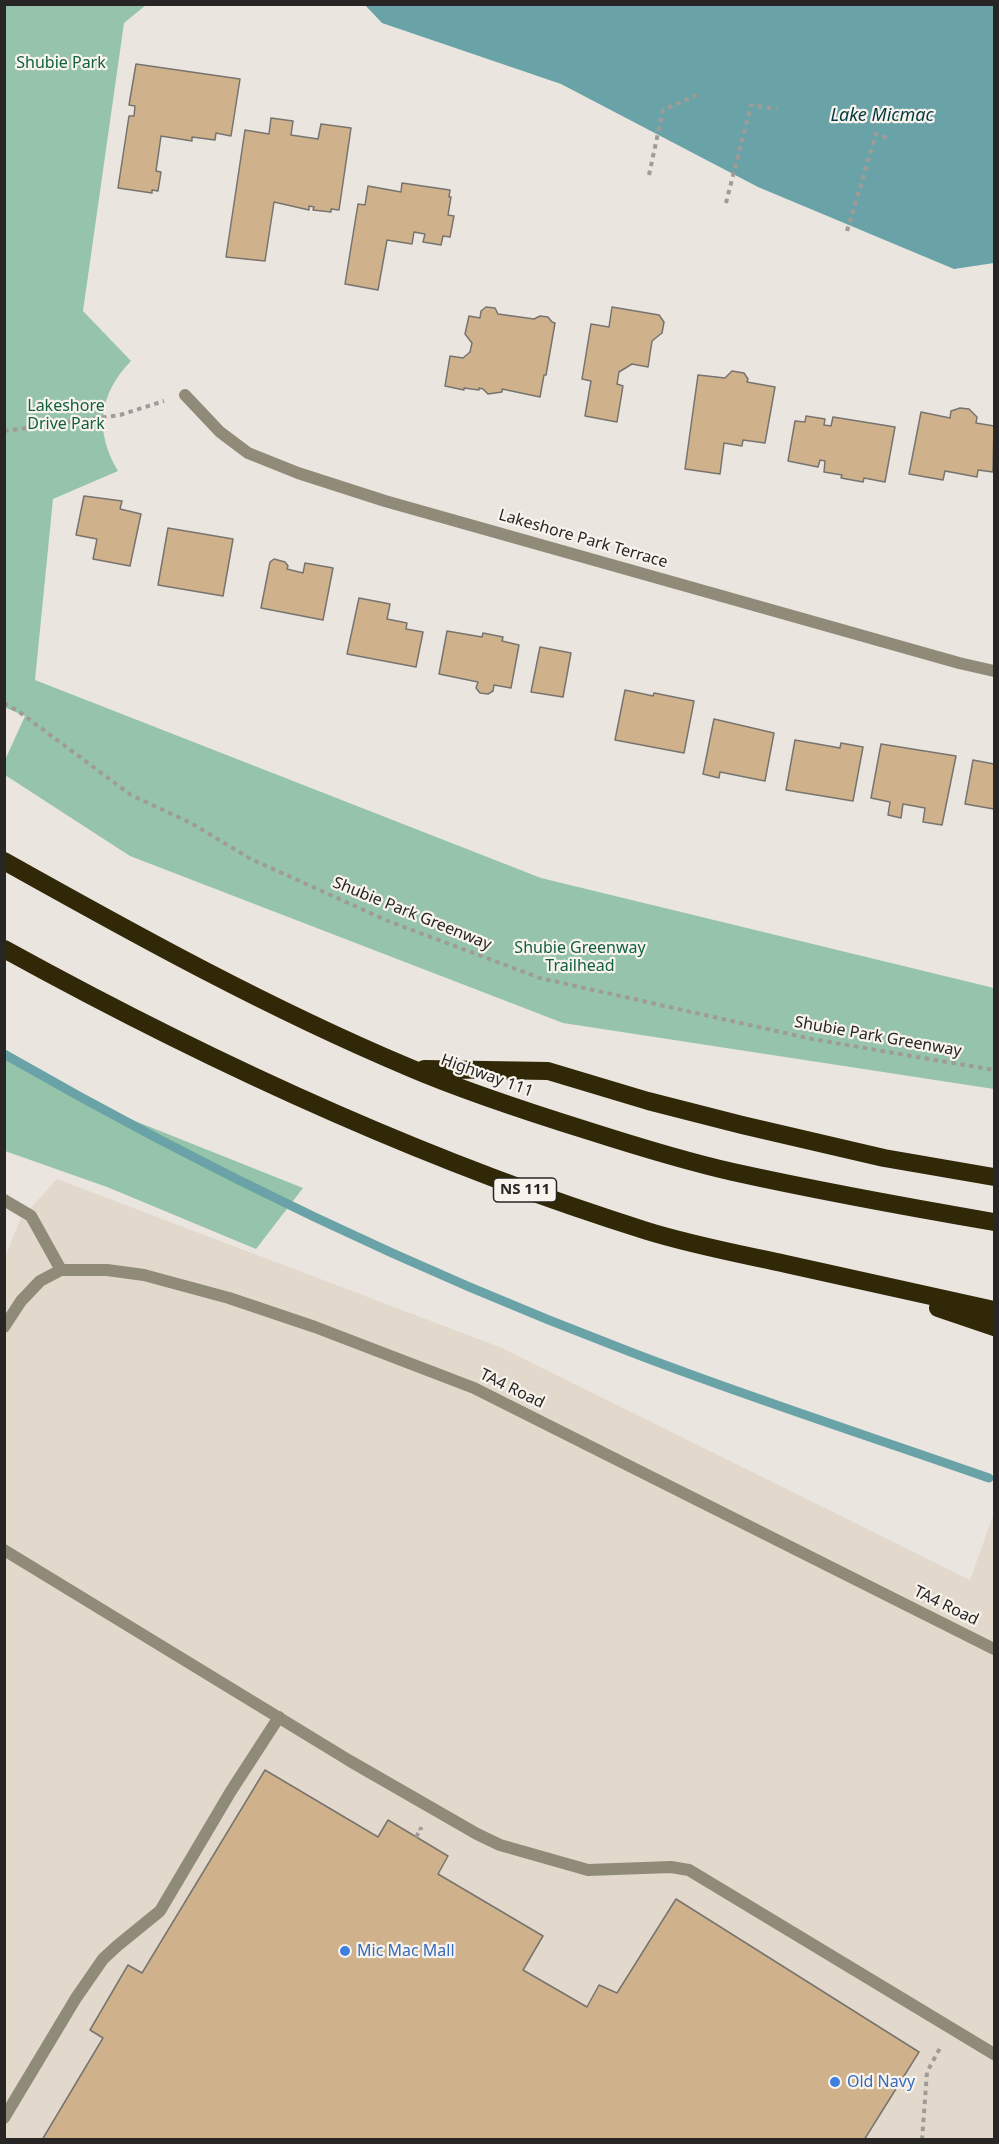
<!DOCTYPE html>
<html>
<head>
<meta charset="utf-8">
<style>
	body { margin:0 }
	#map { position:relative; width:999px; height:2144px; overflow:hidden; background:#eae5df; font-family:"Noto Sans",sans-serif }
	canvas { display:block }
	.frame { position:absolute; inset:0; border:6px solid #282624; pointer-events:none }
</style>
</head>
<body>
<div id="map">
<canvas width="999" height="2144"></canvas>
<div class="frame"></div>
</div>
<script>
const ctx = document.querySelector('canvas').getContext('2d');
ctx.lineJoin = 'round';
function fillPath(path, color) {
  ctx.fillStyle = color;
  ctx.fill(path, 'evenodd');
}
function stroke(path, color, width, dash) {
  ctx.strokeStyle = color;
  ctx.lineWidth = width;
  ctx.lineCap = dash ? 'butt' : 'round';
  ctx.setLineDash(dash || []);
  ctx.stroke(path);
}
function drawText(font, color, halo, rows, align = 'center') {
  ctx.font = font + ' "Noto Sans",sans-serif';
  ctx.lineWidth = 4.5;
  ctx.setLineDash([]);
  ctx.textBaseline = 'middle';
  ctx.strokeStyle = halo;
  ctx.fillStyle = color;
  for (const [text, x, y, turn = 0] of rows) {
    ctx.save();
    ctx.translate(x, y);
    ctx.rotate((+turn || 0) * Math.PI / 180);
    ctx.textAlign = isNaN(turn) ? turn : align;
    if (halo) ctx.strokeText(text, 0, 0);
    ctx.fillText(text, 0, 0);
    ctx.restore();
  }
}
const built = new Path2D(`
	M57,1179L502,1348L970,1580L994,1513V2139L5,2140V1257L20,1220Z`);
const green = new Path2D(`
	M4,5H146L124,23L83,311L131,361C99,394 94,431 118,471L53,499L35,680L541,878L994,988V1089L563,1023L130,856L5,775V760L25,716L4,707Z
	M5,1056L105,1109L303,1188L256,1249L107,1187L5,1151Z`);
const water = new Path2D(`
	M365,5H994V263L954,269L758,187L561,84L382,23Z`);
const stream = new Path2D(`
	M4,1054C204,1169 412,1269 628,1351C747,1397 869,1436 989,1478`);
const building = new Path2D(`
	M136,64L240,79L231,136L216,133L215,140L192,137V141L161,136L156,171L161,172L158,191L152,190V193L118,188L129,116H134L135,106L129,105Z
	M271,118L293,121L291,135L318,139L321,124L351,128L339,210L331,209V212L313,210L314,207L309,206V210L274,202L265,261L226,257L245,130L269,134Z
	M402,183L450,190L449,197H451L448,215L454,216L450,237L443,236L441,245L423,242L425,234L414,232L412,244L387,240L378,290L345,284L358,204L365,205L368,186L401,192Z
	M486,307L495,308L498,314L534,319L540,316L548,317L552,322L555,323L546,375H544L540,397L502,389V392L488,394L483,389L479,388V390L464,388V390L445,386L450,356L463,358L470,352L472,343L465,334L469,316L480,318L481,311Z
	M612,307L659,315L664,322L662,333L652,341L648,367L632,364L619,372L617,384L623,386L617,422L585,416L591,381L582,379L591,324L609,327Z
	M732,371L744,373L748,379L747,382L775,387L765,443L743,440L742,446L724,443L720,474L685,469L698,375L725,378Z
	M960,408L969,409L977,417L976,423L994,426L993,472L978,470L977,477L945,471L943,480L909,474L921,412L950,418L951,411Z
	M806,416L825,419L824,425L831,426L833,417L895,427L885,482L864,478L863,482L841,478L842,475L824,472L825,461L820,460L818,467L788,461L795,421L805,422Z
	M84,496L122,501L120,509L141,514L130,566L93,559L97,539L76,535Z
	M168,528L233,539L223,596L158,585Z
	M274,559L285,562L288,566L287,569L303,573L305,563L333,568L323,620L261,608L270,562Z
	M359,598L390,604L387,619L407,623L406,629L423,632L416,667L347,654Z
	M447,631L482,637L483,633L503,637L502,641L519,645L511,688L494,685L493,691L488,694L480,693L476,688L478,682L439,674Z
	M540,647L571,653L563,697L531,692Z
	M625,690L653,696L654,693L694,701L684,753L615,740Z
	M714,719L774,733L765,781L720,772L719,778L703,774Z
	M795,740L840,748L841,743L863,747L853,801L786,790Z
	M881,744L956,756L942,825L923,822L925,808L903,804L901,818L888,815L890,802L871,798Z
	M973,760L994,764V809L965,804Z
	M265,1770L378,1837L388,1820L448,1856L438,1874L543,1936L523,1970L587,2007L599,1985L617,1993L676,1899L919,2052L864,2140H42L103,2038L90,2030L128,1965L142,1973Z`);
const path = new Path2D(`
	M649,175L663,110L699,94
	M726,203L751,105L777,109
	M847,231L876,134L891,139
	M4,431L120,415L164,401
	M4,703L18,711L131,795L191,823L251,859L388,921L540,978L812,1039L994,1070
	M416,1837L421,1829L419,1828
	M922,2140L927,2072L940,2048`);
const lane = new Path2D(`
	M4,1550L350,1761L477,1834L500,1845L588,1870L671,1867L689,1870L994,2054
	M4,2118L76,1998L103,1959L117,1946L160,1911L231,1791L279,1717`);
const street = new Path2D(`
	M185,395L220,432L248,453L298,473L385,501L959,663L994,671
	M4,1200L31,1216L61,1270
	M4,1327L21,1301L40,1281L61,1270H107L144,1275L229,1298L315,1327L474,1388L994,1649`);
const highway = new Path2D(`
	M4,861C136,935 268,1008 408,1067C466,1092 528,1112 589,1131C636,1146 684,1161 733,1172C819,1191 907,1207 994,1222
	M4,949C209,1062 423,1161 647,1231C692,1245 740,1254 786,1264C856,1280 925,1295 994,1310
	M424,1069L548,1071L648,1101L742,1125L884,1158L994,1177
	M938,1308L994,1327`);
const markers = [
	[345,1951,6,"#3f7fe0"],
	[835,2082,6,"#3f7fe0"]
];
const shields = [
	[525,1190,63]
];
const shieldNames = [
	["NS 111",525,1190]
];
const parkNames = [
	["Shubie Park",61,63],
	["Lakeshore",66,406],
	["Drive Park",66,424],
	["Shubie Greenway",580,948],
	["Trailhead",580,966]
];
const streetNames = [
	["Lakeshore Park Terrace",583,539,16],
	["Shubie Park Greenway",412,914,22],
	["Shubie Park Greenway",878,1037,10],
	["Highway 111",487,1076,20],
	["TA4 Road",512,1389,26],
	["TA4 Road",946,1606,26]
];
const shopNames = [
	["Mic Mac Mall",357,1951],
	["Old Navy",847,2082]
];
const waterNames = [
	["Lake Micmac",882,116]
];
fillPath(built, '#e2d9cc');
fillPath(green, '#96c4ab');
fillPath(water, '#69a3a8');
stroke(stream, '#69a3a8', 9);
fillPath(building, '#cfb28c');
stroke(building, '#77736e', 1.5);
stroke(path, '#9f9b96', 4, [4.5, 4.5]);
stroke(lane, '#908b78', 12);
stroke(street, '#908b78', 12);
stroke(highway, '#312808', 18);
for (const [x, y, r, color] of markers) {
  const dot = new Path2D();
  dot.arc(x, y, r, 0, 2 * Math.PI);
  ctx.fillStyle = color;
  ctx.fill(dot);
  stroke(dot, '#f8f3ec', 2);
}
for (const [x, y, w] of shields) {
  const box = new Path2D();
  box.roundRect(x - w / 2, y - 12, w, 24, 4.5);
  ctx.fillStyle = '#f8f3ec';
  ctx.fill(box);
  stroke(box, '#282624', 1.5);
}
drawText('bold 15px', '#282624', null, shieldNames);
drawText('16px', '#106040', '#f8f3ec', parkNames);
drawText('16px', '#282624', '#f8f3ec', streetNames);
drawText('16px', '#366cbe', '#f8f3ec', shopNames, 'left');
drawText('italic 18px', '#003c3f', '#f8f3ec', waterNames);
</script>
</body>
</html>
